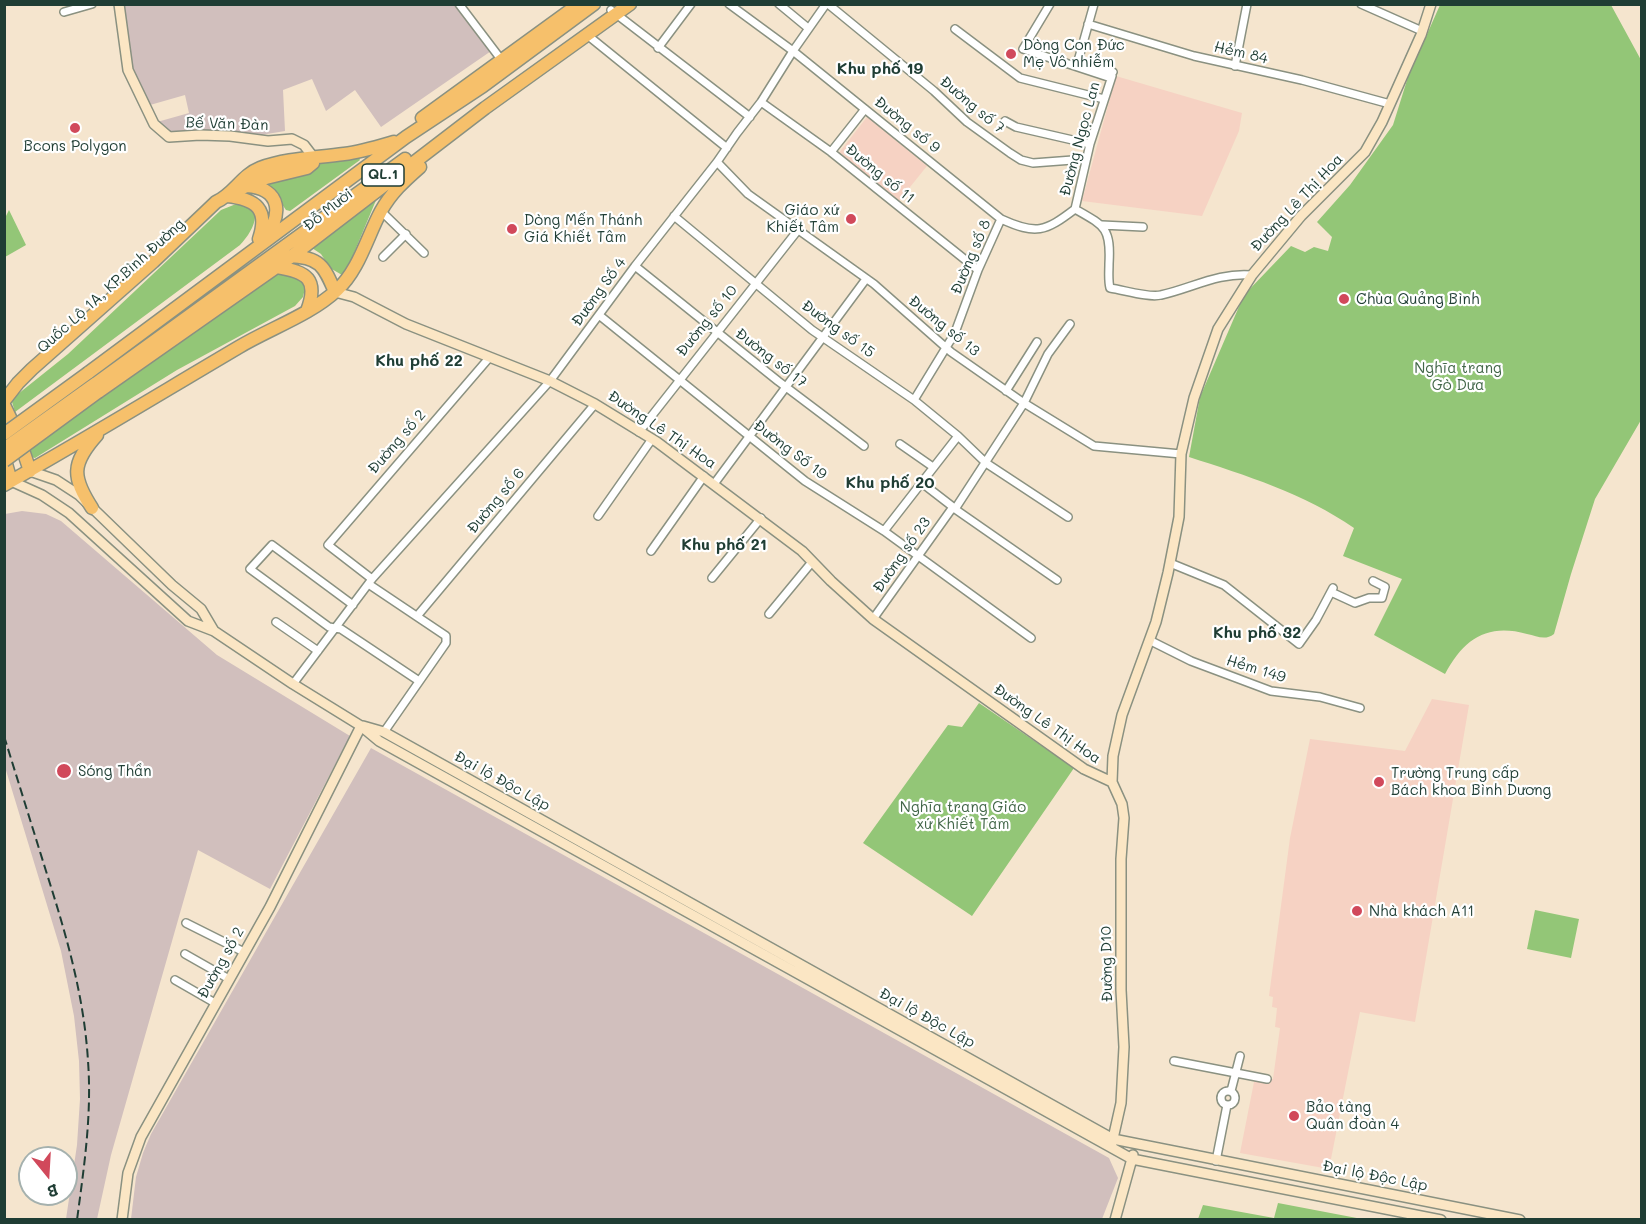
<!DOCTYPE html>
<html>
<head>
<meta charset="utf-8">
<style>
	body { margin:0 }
	#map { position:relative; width:1646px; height:1224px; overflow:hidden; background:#f5e5ce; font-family:Mali,sans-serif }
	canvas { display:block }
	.frame { position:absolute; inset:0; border:6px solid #1f3d34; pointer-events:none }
	.north { position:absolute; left:18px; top:1146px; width:60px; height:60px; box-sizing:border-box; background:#fff; border:2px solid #a5b1ae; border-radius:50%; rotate:162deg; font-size:16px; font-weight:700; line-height:24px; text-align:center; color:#1f3d34 }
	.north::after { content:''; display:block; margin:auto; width:21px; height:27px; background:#d1495b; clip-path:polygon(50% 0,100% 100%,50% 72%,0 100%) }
</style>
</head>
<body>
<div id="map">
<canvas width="1646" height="1224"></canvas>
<div class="frame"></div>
<div class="north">B</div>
</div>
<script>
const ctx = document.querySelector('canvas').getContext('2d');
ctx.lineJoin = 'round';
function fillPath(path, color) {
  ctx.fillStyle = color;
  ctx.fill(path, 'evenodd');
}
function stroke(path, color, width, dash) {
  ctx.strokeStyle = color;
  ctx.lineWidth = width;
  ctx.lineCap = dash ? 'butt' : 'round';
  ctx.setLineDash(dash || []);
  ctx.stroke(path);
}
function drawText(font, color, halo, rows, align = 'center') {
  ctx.font = font + ' Mali,sans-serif';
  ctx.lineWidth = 4.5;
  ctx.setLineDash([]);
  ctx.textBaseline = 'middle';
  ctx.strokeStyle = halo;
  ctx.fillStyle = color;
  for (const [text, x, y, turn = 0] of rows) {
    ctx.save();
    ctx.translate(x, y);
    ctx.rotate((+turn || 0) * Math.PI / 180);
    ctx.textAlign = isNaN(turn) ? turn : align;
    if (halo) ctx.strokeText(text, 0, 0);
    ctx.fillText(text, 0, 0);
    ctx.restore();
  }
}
const built = new Path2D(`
	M1116,76L1242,113L1239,131L1202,216L1082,201Z
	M867,117L927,166L898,202L838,154Z
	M1432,699L1469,705L1415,1022L1360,1012L1329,1169L1240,1153L1255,1077L1273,1079L1280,1028L1275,1027L1277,1008L1272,1007L1273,997L1269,996L1290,838L1310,739L1405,751Z`);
const industrial = new Path2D(`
	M123,5H461L494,49L381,127L355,90L326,111L312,79L283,90L285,131L255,136L229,131H202L175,133L163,129L157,122L189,113L185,95L150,105L130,67Z
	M22,511L46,514L61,521L217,655L350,736L270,889L198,850L111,1155L97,1219H66L77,1145L80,1099L79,1061L74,1016L61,951L5,767V514Z
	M371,748L1109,1158L1118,1178L1102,1219H131L136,1177L143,1153L151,1134Z`);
const green = new Path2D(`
	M1440,5H1611L1641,60V420L1595,499L1571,574L1554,634C1545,641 1537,636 1527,634C1487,623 1464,639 1445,674L1374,635L1402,579L1343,556L1354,528C1305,494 1245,475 1189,457L1200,397L1244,295L1291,246L1305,252L1314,247L1328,251L1332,237L1317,222L1350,185L1393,125L1408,77Z
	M359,158L360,160L290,211L286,210L273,191L260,181L317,163Z
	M379,193L349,265L342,275L330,268L321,254L309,246Z
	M236,204C268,203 253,232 240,245L15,412L12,402L13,398L68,354L221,210Z
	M9,210L26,245L5,257V218Z
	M285,271H290L306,284L303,297L295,306L177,370L35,458L31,457L28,451L229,303L273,276Z
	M979,703L1074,768L972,916L863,843L948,725L962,727Z
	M1535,910L1579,919L1571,958L1527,949Z
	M1278,1203L1362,1219H1198L1203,1205L1274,1218Z`);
const street = new Path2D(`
	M459,4L503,62
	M729,4L793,51L1001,219C1036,235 1045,232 1075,209
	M779,4L808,28
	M828,4L934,91L967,122L1010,153L1021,160L1033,163L1086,159
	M1050,4L1023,49L1111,78
	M1094,4L1078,61L1113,72
	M1361,4L1422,31
	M611,10L750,117
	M64,12L92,4
	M1088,24L1194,56L1302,80L1390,104
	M955,29L1020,78L1104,99
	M586,34L727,148
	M658,48L691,4
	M1235,66L1247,4
	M761,102L831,152L978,270
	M1005,121L1016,127L1090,144
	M831,152L865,109
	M717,162L748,194L874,284L951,352L1024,403L1094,446L1181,454
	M1075,209C1105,226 1111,228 1109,264C1109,272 1108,280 1110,288C1124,290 1149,298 1161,295C1192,288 1219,272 1252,275
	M1075,209L1090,144L1112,76
	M381,211L424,253
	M674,216L812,330L914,400L958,436L986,463L1068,517
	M1102,225L1143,227
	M383,257L406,234
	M635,266L778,381L864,446
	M599,315L805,481L884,531L1031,638
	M1006,391L1037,342
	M914,400L950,341L953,338L978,270L1001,219
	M639,432L798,230
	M900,444L933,467
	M922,483L953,507
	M714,484L866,279
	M955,509L1057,580
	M598,516L652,439
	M884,531L958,436
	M651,551L704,476
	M1170,563L1224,585L1299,644L1316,620L1333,588
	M712,578L761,518
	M372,579L328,545L489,358
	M370,585L446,636V643L384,732
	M1331,592L1355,603L1369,598H1382L1385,587L1373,581
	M353,605L272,545L250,569L329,627L341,629L419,681
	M769,614L812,562
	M418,615L595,404
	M873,619L953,507L955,509L1024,403L1048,354L1070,324
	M276,622L318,651
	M1149,640L1191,661L1271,691L1320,697L1360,708
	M293,684L372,579L550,381L635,266L717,162L737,133L761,102L793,51L826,4
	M186,923L244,952
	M185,954L229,979
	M175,980L215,1003
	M1174,1061L1267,1079
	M1221 1098a7 7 0 1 1 14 0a7 7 0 1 1-14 0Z
	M1231,1091L1240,1056
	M1216,1161L1227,1105`);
const secondary = new Path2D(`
	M119,4L128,70L154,124L169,137L200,135L230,136L268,141L292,139L304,145L314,158
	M335,292L354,297L406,324L550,381L595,404L657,442L802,551L831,581L873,619L1084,769L1112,782
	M30,471L56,480L79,495L172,585L201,609L214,631
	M11,481L42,495L69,513L188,621L214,631L293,684L361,726L379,741L1132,1159L1441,1220
	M363,726L384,732L1113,1139L1520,1220
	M1112,1143L1121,1103L1124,1047L1121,990V859L1124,818L1122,804L1112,782L1113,756L1122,715L1156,622L1168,573L1179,517L1181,454L1194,398L1218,329L1252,275L1301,216L1365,152L1382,122L1421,35L1431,4
	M122,1220L128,1173L141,1137L270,907L361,726
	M1115,1220L1133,1155`);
const highway = new Path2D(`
	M422,118L579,4
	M247,186C283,189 282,216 264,239
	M235,191L266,178L307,168L313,163L314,158
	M227,196C256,199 269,209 259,239
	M289,256C320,257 324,266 335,292
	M277,267C307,272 319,279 307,311
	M88,373L406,137L483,86L594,4
	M95,384L405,159
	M98,392L292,256L485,108L630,4
	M4,401L18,383L32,369L153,262L216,202C233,195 242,175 260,168C287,158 316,158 344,154C361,152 377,147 394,142
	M4,405L17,432L30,471
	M4,457L11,481
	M4,485C84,440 161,393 239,347C271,328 310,315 337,290C359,270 367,237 381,211C391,193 404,181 420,167
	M92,508C72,477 71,464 97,435`);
const rail = new Path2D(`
	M4,736C18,781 32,826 46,871C66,934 84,995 88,1061C92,1115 84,1167 77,1220`);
const highwayBridge = new Path2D(`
	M4,434L88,373
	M4,449L95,384
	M4,461L98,392`);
const markers = [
	[1011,54,6,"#d1495b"],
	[75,128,6,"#d1495b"],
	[851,219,6,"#d1495b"],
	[512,229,6,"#d1495b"],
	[1344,299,6,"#d1495b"],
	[64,771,8,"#d1495b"],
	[1379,782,6,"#d1495b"],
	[1357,911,6,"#d1495b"],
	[1294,1116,6,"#d1495b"]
];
const shields = [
	[383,175,42]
];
const shieldNames = [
	["QL.1",383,175]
];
const poiNames = [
	["Dòng Con Đức",1023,45],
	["Mẹ Vô nhiễm",1023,62],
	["Bcons Polygon",75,146,"center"],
	["Giáo xứ",839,210,"right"],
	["Khiết Tâm",839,227,"right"],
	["Dòng Mến Thánh",524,220],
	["Giá Khiết Tâm",524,237],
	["Chùa Quảng Bình",1356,299],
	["Sóng Thần",78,771],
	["Trường Trung cấp",1391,773],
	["Bách khoa Bình Dương",1391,790],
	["Nhà khách A11",1369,911],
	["Bảo tàng",1306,1107],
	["Quân đoàn 4",1306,1124]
];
const streetNames = [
	["Hẻm 84",1241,53,13],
	["Đường số 7",972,105,40],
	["Bế Văn Đàn",227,124,2],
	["Đường số 9",907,125,39],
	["Đường Ngọc Lan",1080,139,-75],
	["Đường số 11",880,174,39],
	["Đường Lê Thị Hoa",1297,203,-47],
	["Đỗ Mười",328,210,-38],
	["Đường số 8",971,257,-67],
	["Quốc Lộ 1A, KP.Bình Đường",111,286,-42],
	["Đường Số 4",599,292,-54],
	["Đường số 10",707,321,-51],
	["Đường số 13",944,326,39],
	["Đường số 15",838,329,36],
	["Đường số 17",771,358,38],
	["Đường Lê Thị Hoa",662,430,34],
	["Đường số 2",397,442,-49],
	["Đường Số 19",790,450,37],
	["Đường số 6",496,501,-50],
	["Đường số 23",902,555,-55],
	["Hẻm 149",1256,669,17],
	["Đường Lê Thị Hoa",1047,724,35],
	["Đại lộ Độc Lập",502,781,29],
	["Đường số 2",221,963,-61],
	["Đường D10",1107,964,-91],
	["Đại lộ Độc Lập",927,1018,29],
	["Đại lộ Độc Lập",1375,1176,11]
];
const parkNames = [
	["Nghĩa trang",1458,368],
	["Gò Dưa",1458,385],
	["Nghĩa trang Giáo",963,807],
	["xứ Khiết Tâm",963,824]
];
const neighbourhoodNames = [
	["Khu phố 19",880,69],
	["Khu phố 22",419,361],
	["Khu phố 20",890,483],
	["Khu phố 21",724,545],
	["Khu phố 32",1257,633]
];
fillPath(built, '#f6d2c3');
fillPath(industrial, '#d1bfbd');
fillPath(green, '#93c677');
stroke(street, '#8a9181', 10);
stroke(secondary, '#8a9181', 12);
stroke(highway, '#8a9181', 15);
stroke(street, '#fff', 7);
stroke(secondary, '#fbe6c4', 9);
stroke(highway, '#f6c06b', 12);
stroke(rail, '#1f3d34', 2, [9, 4.5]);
stroke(highwayBridge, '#8a9181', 15, []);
stroke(highwayBridge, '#f6c06b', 12);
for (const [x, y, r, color] of markers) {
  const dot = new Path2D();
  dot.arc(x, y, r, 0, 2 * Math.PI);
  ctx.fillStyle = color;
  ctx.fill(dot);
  stroke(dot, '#fff', 2);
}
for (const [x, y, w] of shields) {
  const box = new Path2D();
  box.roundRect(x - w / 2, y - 11, w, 22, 4.5);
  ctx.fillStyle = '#fff';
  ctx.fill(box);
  stroke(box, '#1f3d34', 1.5);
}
drawText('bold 14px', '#1f3d34', null, shieldNames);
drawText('15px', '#1f3d34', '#fff', poiNames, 'left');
drawText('15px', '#1f3d34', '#fff', streetNames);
drawText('15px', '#426648', '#fff', parkNames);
drawText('bold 16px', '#1f3d34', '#fff', neighbourhoodNames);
</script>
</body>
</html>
